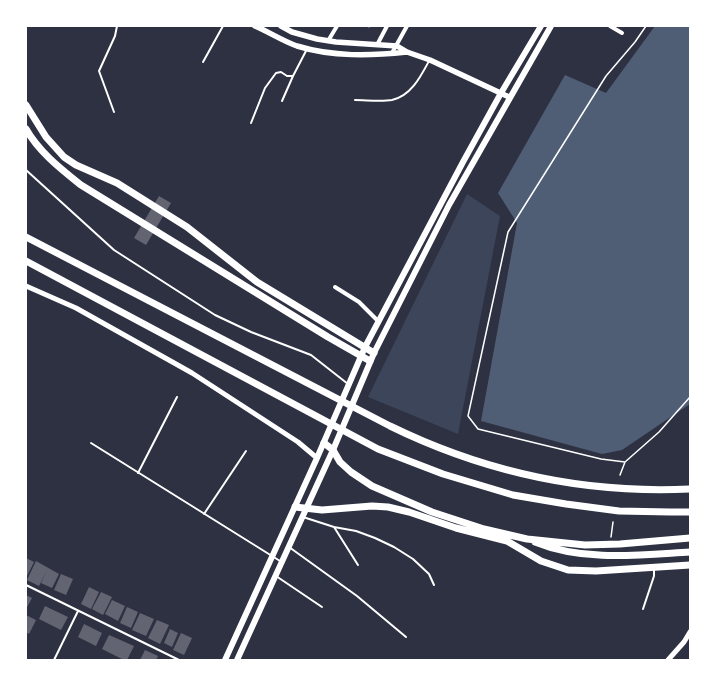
<!DOCTYPE html>
<html>
<head>
<meta charset="utf-8">
<style>
	body { margin:0 }
	#map { position:relative; width:716px; height:686px; overflow:hidden; background:#2d3142; font-family:Literata,serif }
	canvas { display:block }
	.frame { position:absolute; inset:0; border:27px solid #fff; pointer-events:none }
</style>
</head>
<body>
<div id="map">
<canvas width="716" height="686"></canvas>
<div class="frame"></div>
</div>
<script>
const ctx = document.querySelector('canvas').getContext('2d');
ctx.lineJoin = 'round';
function fillPath(path, color) {
  ctx.fillStyle = color;
  ctx.fill(path, 'evenodd');
}
function stroke(path, color, width, dash) {
  ctx.strokeStyle = color;
  ctx.lineWidth = width;
  ctx.lineCap = dash ? 'butt' : 'round';
  ctx.setLineDash(dash || []);
  ctx.stroke(path);
}
const green = new Path2D(`
	M467,194L500,216L458,434L368,397Z`);
const water = new Path2D(`
	M655,26H690V404L622,450L602,454L481,421L517,223L498,193L565,75L606,93Z`);
const stream = new Path2D(`
	M369,26V27`);
const building = new Path2D(`
	M159,196L171,203L146,245L134,238Z
	M26,558L34,562L26,578Z
	M36,561L59,574L52,588L41,583L47,570L39,586L27,580Z
	M61,574L73,579L66,595L54,590Z
	M89,587L99,592L91,609L81,604Z
	M101,592L112,597L103,615L92,609Z
	M26,595L32,598L26,609Z
	M112,600L125,606L118,621L105,614Z
	M45,606L68,617L61,630L39,619Z
	M127,607L138,612L131,628L120,623Z
	M140,613L154,619L146,636L132,630Z
	M26,615L36,620L29,634L26,632Z
	M157,620L169,625L160,644L148,638Z
	M84,624L102,633L96,646L78,637Z
	M170,629L178,633L172,647L164,643Z
	M181,633L192,638L184,655L173,650Z
	M109,635L134,646L127,660H124L102,649Z
	M145,650L158,656L156,660H140Z`);
const path = new Path2D(`
	M625,462L601,459L478,429L468,416L508,232L606,76L635,42L646,26
	M620,475L625,462L659,432L690,397
	M611,537L613,522`);
const service = new Path2D(`
	M203,62L223,26
	M355,100C366,100 381,102 392,100C411,96 421,76 429,61
	M282,101L293,76
	M114,112L99,71L115,36L117,26
	M251,123L265,88L276,73L281,72L287,76H293L307,49
	M26,170L114,250L215,315L251,332L311,355L348,384
	M91,443L280,561
	M138,473L177,397
	M204,514L246,451
	M303,517L334,527L356,531L375,538L394,547L413,559L429,574L434,585
	M334,527L358,565
	M289,547L357,596L406,637
	M276,576L322,607
	M26,585L179,660
	M643,609L654,576V570
	M54,660L78,611`);
const minor = new Path2D(`
	M610,26L622,33
	M328,41L337,26
	M377,45L387,26
	M392,53L407,26
	M335,287L359,302L379,322`);
const tertiary = new Path2D(`
	M26,286L76,308L192,373L298,442L317,458
	M668,660L684,642L690,632`);
const secondary = new Path2D(`
	M255,26C269,32 283,41 297,46C333,57 370,56 407,52
	M281,26L292,32L317,39L336,42L397,46L407,52L430,60L509,97`);
const primary = new Path2D(`
	M225,660L317,458L365,347L463,162L501,93L541,26
	M237,660L333,450L374,353L449,205L551,26`);
const motorway = new Path2D(`
	M26,105L46,137L64,157L76,165L117,183L187,227L257,282L374,353
	M26,129C39,152 61,169 81,185L328,337L370,361
	M26,237L390,426C484,472 585,494 690,489
	M26,261L378,449L443,474L513,495L566,504L619,511L670,512H690
	M324,443L333,450L340,462L351,472L372,486L432,512L484,529L527,539L585,545L620,544L690,538
	M295,507L322,510L372,506L388,507L409,512L456,528L507,541L541,561L568,570L596,571L690,565
	M535,542C584,562 639,555 690,552`);
fillPath(green, '#3c4559');
fillPath(water, '#4f5d75');
stroke(stream, '#4f5d75', 2.5);
fillPath(building, '#626471');
stroke(path, '#fff', 1.5);
stroke(service, '#fff', 2);
stroke(minor, '#fff', 4);
stroke(tertiary, '#fff', 5);
stroke(secondary, '#fff', 5.5);
stroke(primary, '#fff', 6);
stroke(motorway, '#fff', 7);
</script>
</body>
</html>
